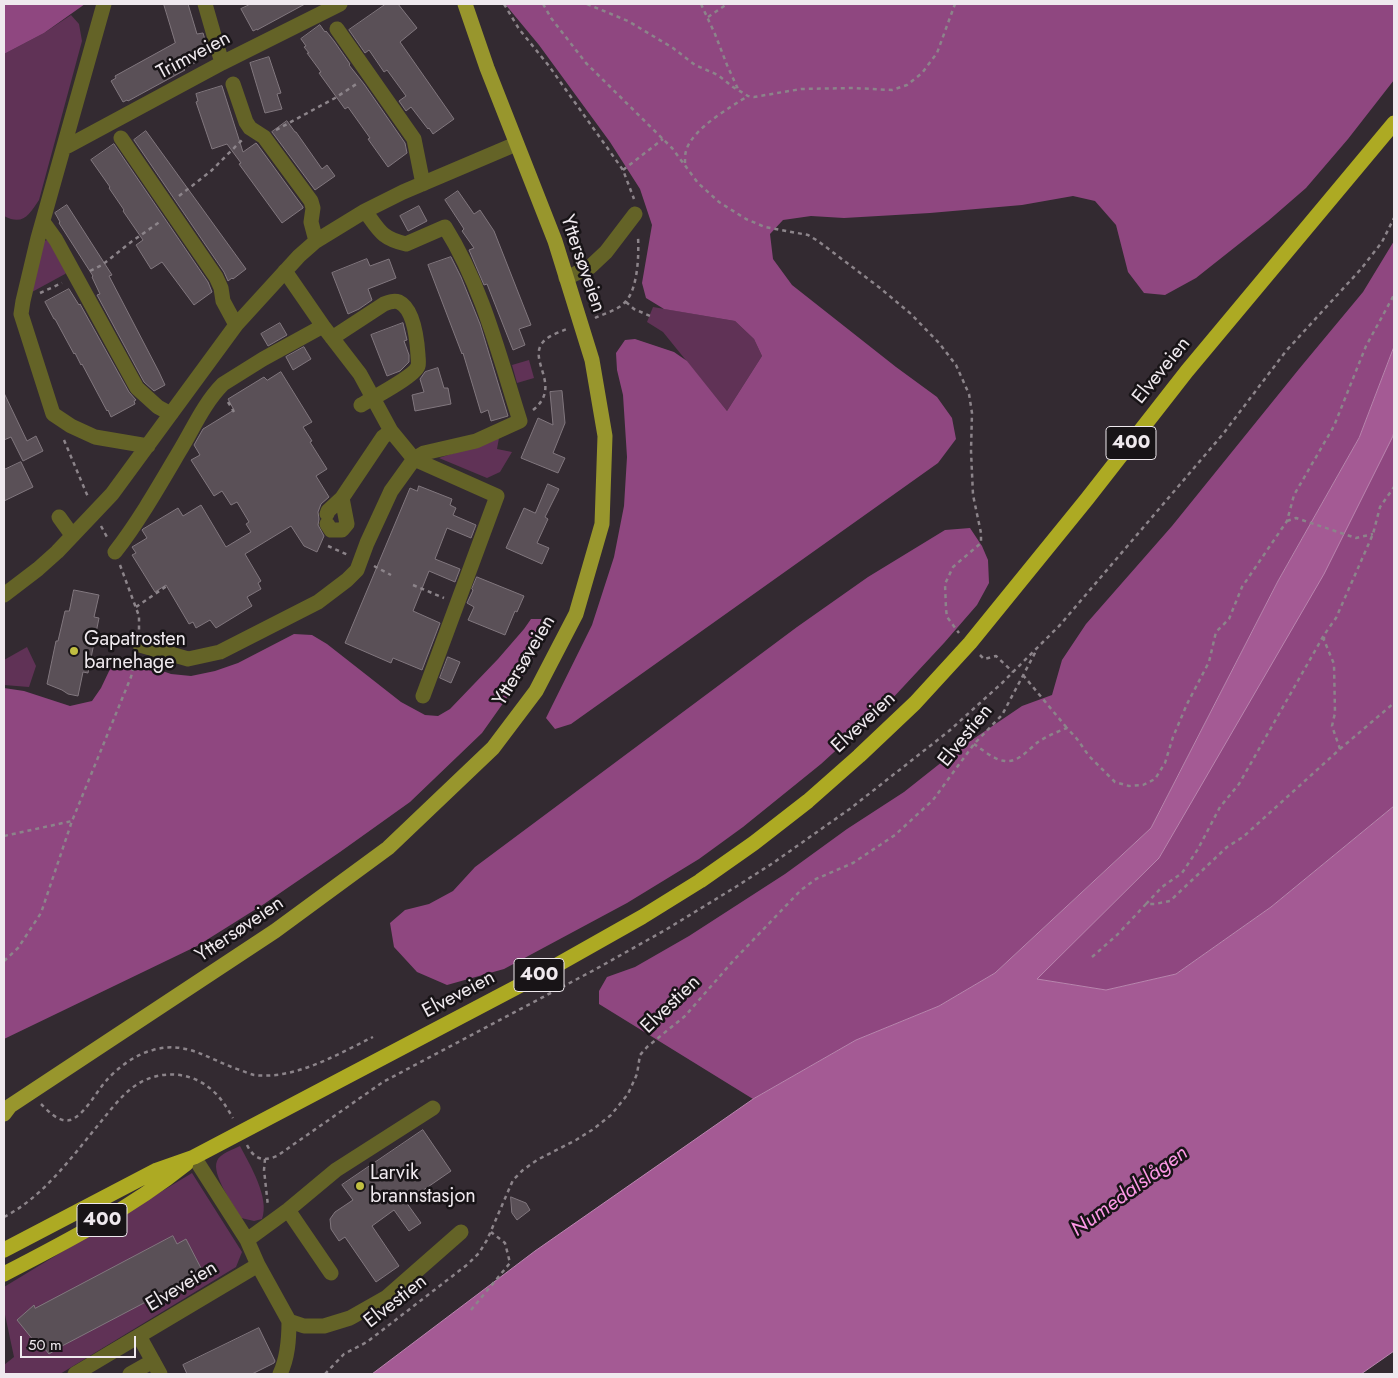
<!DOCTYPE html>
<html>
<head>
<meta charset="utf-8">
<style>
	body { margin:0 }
	#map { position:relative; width:1398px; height:1378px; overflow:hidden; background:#332a31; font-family:Jost,sans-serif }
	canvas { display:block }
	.frame { position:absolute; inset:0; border:5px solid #efe9ee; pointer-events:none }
	.scale { position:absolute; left:20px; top:1336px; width:116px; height:22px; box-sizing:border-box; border:2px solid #efe9ee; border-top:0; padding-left:6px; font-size:15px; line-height:18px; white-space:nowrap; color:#efe9ee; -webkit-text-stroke:4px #181417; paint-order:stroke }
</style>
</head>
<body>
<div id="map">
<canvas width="1398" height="1378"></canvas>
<div class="frame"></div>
<div class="scale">50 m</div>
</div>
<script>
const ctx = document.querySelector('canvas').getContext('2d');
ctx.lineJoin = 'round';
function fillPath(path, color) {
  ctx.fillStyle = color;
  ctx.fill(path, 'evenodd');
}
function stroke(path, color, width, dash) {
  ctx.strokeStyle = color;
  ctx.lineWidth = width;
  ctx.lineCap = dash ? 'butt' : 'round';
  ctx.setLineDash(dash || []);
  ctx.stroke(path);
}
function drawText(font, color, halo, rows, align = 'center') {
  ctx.font = font + ' Jost,sans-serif';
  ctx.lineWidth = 5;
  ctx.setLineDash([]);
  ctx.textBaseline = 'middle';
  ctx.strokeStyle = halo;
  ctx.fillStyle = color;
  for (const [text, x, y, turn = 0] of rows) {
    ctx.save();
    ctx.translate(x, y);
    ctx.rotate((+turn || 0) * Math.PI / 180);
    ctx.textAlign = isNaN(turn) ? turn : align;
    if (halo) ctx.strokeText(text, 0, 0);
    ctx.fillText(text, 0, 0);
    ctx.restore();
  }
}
const green = new Path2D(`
	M71,15L79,24L82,41L39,200C29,215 23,226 4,216V54L44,33Z
	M47,240L50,241L67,272L65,274L32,292L44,241Z
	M653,307L735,321L754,339L762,356L727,411L663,332L647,322Z
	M529,360L534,378L517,383L512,365Z
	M499,438L497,449L512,452L500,472L487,478L439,458Z
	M27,647L36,666L29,687L4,685V660Z
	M240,1146C250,1165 270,1198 262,1219L254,1221L241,1218C234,1206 211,1174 217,1161C219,1154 234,1149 240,1146Z
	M192,1173L242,1252L236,1267L60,1374H4V1365L14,1357L4,1310V1287Z`);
const forest = new Path2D(`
	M4,4H85L44,33L4,54Z
	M505,4H1394V80L1348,139L1306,188L1268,221L1196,278L1165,295L1144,293L1128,272L1116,225L1095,201L1073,196L1022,205L930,213L844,218L811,216L783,220L770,234L773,259L792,285L896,367L937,397L952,418L956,439L938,463L571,724L555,729L546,718L592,625L614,557L624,506L627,457L623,395L617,370L616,353L625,340L635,339L674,352L687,361L727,411L762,356L754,339L735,321L664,309L646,298L642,283L652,225L640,189L610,142L539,45Z
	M1394,241V347L1359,438L1278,581L1151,828L995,973L939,1006L856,1040L753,1099L599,1004V991L607,977L635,967L689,936L785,874L847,829L904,792L957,750L1022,706L1052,695L1062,660L1086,624L1172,526L1299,369L1363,292Z
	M1394,431V806L1271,907L1176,974L1106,990L1036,979L1159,858L1393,436Z
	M970,528L982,546L988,560L989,583L977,605L944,643L890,701L821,764L743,827L699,859L627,903L504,969L447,985L417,972L394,947L390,923L405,910L429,904L453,891L475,867L797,627L868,577L945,530Z
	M531,619H541L545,630L528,668L482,733L410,802L340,852L264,904L197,946L4,1039V688L24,691L70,706L92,701L101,688L111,667L123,660L154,668L171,674L191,676L215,671L238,663L294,634L312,635L327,644L401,702L425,715L438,716L450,709L498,659L524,629Z`);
const water = new Path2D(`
	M1394,347V431L1393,436L1324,574L1159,858L1037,979L1106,990L1176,974L1271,907L1394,806V1351L1361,1374H372L535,1251L753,1099L856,1040L939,1006L995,973L1151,828L1278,581L1359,438Z`);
const building = new Path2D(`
	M164,4H188L197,34L203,33L207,46L192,50L198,61L184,69L185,70L128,101L127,100L123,102L111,81L116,78L115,76L175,43Z
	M251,4H305L257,30V29L253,31L241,9Z
	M386,4H398L417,28L400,42L454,119L433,134L429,128L428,129L411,107L406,111L399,101L406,96L387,70L384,72L369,50L365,53L349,30Z
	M320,25L325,32L326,31L334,41L350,64L349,65L364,84L405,143L407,153L388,167L368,139L370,138L348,107L345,109L319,73L321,72L307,53H309L304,47L306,46L301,39Z
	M269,57L281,93L277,94L282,109L265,113L250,63Z
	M222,86L243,152L256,143L257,144L303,207V208L282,223L239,164L241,163L227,144L212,149L196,102L198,101L196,94Z
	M287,121L295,132H296L322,169L327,165L335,176L315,190L272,132Z
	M146,131L246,269L233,279L232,278L228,281L224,272L134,140Z
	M114,144L208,282L212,292L194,305L162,262L151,269L136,245L143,240L123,211L124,210L109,188L110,187L91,160Z
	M458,191L474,214L480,210L494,231L531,325L519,329L525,345L513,350L487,284L484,285L469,250L474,248L462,231L464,229L445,200Z
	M67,205L112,275L109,276L159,372L165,385L154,391L144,382L97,295L100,294L92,277L93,276L59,223L60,222L55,213Z
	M419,206L427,221L408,231L400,216Z
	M451,257L461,277L480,324L508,416L491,421L488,410L481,413L463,353L462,354L428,265Z
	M367,259L370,266L389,259L396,278L368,289L372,300L359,309L348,314L332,273Z
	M69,289L79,305L80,304L129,392L136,400L134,401L135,404L111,417L108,410L107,411L82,364L81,365L75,353L74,354L55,319H54L45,302Z
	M280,323L287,335L268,346L261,334Z
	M403,323L407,340L404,341L409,355V362L400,371L387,376L371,335Z
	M304,347L311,359L293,370L286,357Z
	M438,368L444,388H448L451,404L415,411L412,395L424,392L420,379L425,372Z
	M281,372L312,422L303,427L312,441L310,442L327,469L316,476L329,497L321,504L318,512L319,519L318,525L324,536L317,552L304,546L291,526L245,554L261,581L258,583L261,589L247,597L252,606L216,628L210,620L196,628L193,622L189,624L166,585L155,592L132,555L136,553L132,547L147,538L142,530L143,529L178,508L183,516L201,505L226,547L251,532L246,524L249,522L237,502L231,505L222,491L214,496L191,460L200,455L194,445L203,429L234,410L228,399L264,377L267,380Z
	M562,391L565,423L553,453L565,458L558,473L521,458L538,418L553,425L550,392Z
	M4,393L27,441L36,436L43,451L23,461L11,437L4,440Z
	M21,462L33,487L4,501V470Z
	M548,484L559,489L545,517L548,519L537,543L549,548L542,564L506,548L524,508L535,513Z
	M419,486L452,499L450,505L456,508L453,515L476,525L471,538L447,528L435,559L460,569L455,582L429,571L413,611L440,623L422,670L393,658L391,663L345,643L410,488L417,491Z
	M477,577L524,596L517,612L515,611L505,635L468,620L474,607L467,603L473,590L472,589Z
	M74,590L99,595L94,617L99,618L88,673L83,672L78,696L68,694L62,690L47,684L56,641H58L65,611H69Z
	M448,657L460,662L451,683L440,678Z
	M423,1130L451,1171L406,1202L421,1223L409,1231L394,1210L372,1226L399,1266L376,1282L345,1237L339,1241L331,1229L330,1219L335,1212L353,1200L342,1185Z
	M511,1197L526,1203L530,1210L517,1220L512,1213Z
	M173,1236L177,1244L186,1239L203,1272L62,1346L49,1354L41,1344L38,1346L17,1320L34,1305L35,1308Z
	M259,1328L275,1361L274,1363L252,1374H187L183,1365Z`);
const path = new Path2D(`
	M504,4L519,29L549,66L623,170L634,199
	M543,4L551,18L586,63L672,148L698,183L719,202L746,219L765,227L808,235L818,241L880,288L911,314L939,343L956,365L969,394L972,413L971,451L973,495L981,533V543L953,567L945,584L946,609L947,617L959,633
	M587,4L628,21L673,48L695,65L718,75L733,87L748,96L754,97L801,89L853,88L892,90L907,85L922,73L937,53L955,4
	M701,4L715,34L727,65L738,89
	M708,17L727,4
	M276,130L335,98L358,83
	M685,163C685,159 685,154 686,151C692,129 729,108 748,96
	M623,170L663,139
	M179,196L211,171L242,140
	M90,271L102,265L131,242L161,221
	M40,293L62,283
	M626,302L634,309L650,316
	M595,318C605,313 619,310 626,301C638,288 639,254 638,237
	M228,402L234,412
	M533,410C563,386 527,361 543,342C548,336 559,332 567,329
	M64,440L88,497
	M1287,521L1296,518L1356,538L1373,534
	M101,526L107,537
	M328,546L348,555
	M120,565L139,616V630
	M374,566L391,575
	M413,585L444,598
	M136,607L168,585
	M980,655L984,659L996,656L1013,672
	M1023,675L1067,728
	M974,744C983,750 994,760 1005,761C1018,763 1029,749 1038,742C1047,736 1057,732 1067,728L1077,739L1089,756L1115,782L1129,786L1143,785L1155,779L1165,763L1173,737L1187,704L1209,662L1216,632L1229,619L1242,587L1287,521L1294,495L1334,426L1366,346L1394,295
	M1340,749L1332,726L1335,713L1334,664L1324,640V635L1336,618L1373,534L1380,507L1394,487
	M4,836L72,821
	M1146,904L1162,887L1182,873L1198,849L1220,807L1239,784L1324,635
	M1092,957L1117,935L1146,904H1155L1170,901L1227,847L1243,837L1340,749L1394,703
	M4,961L18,948L41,913L72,821L131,677L136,658
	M41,1104C48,1111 59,1123 70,1120C84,1116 96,1092 106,1081C117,1068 136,1054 153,1050C187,1040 209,1060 240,1070C245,1072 250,1074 254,1075C295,1080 338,1054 373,1037
	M247,1145C254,1159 263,1162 277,1156L383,1082L596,969L667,929L734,888L773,863L851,808L949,731L1002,683L1060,625L1223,434L1286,351L1361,269L1382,242L1394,218
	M265,1159L264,1170L268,1206
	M4,1217C43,1197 71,1158 99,1124C109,1112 119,1098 132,1088C156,1069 191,1070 213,1091C222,1099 227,1108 233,1118
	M471,1310L510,1263L505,1243L491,1232
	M325,1374L344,1354L367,1342L468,1264L479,1253L487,1240L513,1180L523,1170L537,1160L576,1140L592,1130L611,1115L628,1094L637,1074L640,1055L647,1047L685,1016L734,960L801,890L816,879L853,863L895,835L933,800L974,744L1002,715L1036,651`);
const minor = new Path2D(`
	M104,4L38,238L23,301L21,314L53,414L71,426L95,437L148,446
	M205,4L222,63
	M337,29L414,139L423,184
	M233,84L246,122L250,128L264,137L311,201L313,208L311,222L316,241
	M121,138L216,277L221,288L223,301L236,325
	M68,146L222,63L340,4
	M43,222L56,240L137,388L158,407L171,414
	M285,271L323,326L360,374L391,431L414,459L497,496L423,696
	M566,278L590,267L606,252L635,214
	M332,338L384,304C389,302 394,300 399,302C414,309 417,340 418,355C418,358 419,363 418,366C415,376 371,399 361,405
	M327,514L328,511L342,498L383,437L391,431
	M59,517L72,535
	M327,524L331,530H342L347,524L342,498
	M115,552C139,521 159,486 179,452C193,429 204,403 223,384L263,359L323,326
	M4,595L38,569L57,552L112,494L236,325L299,256L316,241L365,211L403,192L516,144
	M140,645L188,659L220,652L318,602L347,580L357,570L367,543L391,491L414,459L424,453L476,441L520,421C499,355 482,286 445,227L406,244C381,238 379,230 365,211
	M288,1210L331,1273
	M247,1240L288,1210L336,1170L433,1108
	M258,1265L289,1321L304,1326H324L350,1318L387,1297L461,1232
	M139,1336L160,1374
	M75,1374L258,1265L247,1240L194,1157
	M130,1374L153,1361
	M280,1374C288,1357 289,1339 289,1321`);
const major = new Path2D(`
	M4,1114L10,1106L275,931L388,848L493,748L536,691L576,614L602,524L605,436L592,360L555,241L487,68L465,4`);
const highway = new Path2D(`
	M4,1250L157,1170L194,1157L534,978L642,917L700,881L754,843L808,801L859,756L915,703L970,643L1087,499L1187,371L1394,123
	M4,1274C66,1242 131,1208 186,1164`);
const markers = [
	[74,651,5,"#c0be41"],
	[360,1186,5,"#c0be41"]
];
const shields = [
	[1131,443,50],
	[539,975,50],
	[102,1220,50]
];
const shieldNames = [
	["400",1131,443],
	["400",539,975],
	["400",102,1220]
];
const streetNames = [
	["Trimveien",194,56,-28],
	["Yttersøveien",582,264,71],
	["Elveveien",1162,371,-51],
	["Yttersøveien",525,661,-59],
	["Elveveien",864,723,-43],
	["Elvestien",966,736,-51],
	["Yttersøveien",240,930,-34],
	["Elveveien",459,995,-28],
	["Elvestien",671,1005,-44],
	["Elveveien",182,1287,-31],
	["Elvestien",396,1302,-38]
];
const poiNames = [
	["Gapatrosten",84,640],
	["barnehage",84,663],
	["Larvik",370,1174],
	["brannstasjon",370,1197]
];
const waterNames = [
	["Numedalslågen",1130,1192,-36]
];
fillPath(green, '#603256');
fillPath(forest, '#8f4780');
fillPath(water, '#a45a94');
stroke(water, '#ba85af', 1);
fillPath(building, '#5a5057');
stroke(building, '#81777e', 1);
stroke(path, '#8c848a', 2.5, [4, 4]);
stroke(minor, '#646327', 15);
stroke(major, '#98962d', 15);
stroke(highway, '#adaa23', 15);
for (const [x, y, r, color] of markers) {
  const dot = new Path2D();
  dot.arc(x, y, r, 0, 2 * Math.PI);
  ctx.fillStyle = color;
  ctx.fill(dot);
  stroke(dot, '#181417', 2);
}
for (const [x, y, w] of shields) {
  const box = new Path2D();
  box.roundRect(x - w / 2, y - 16.5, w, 33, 4);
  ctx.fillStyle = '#181417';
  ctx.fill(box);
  stroke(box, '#efe9ee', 1);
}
drawText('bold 19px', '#efe9ee', null, shieldNames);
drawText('20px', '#efe9ee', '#181417', streetNames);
drawText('20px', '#efe9ee', '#181417', poiNames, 'left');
drawText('italic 21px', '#fc98e5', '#181417', waterNames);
</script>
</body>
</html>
